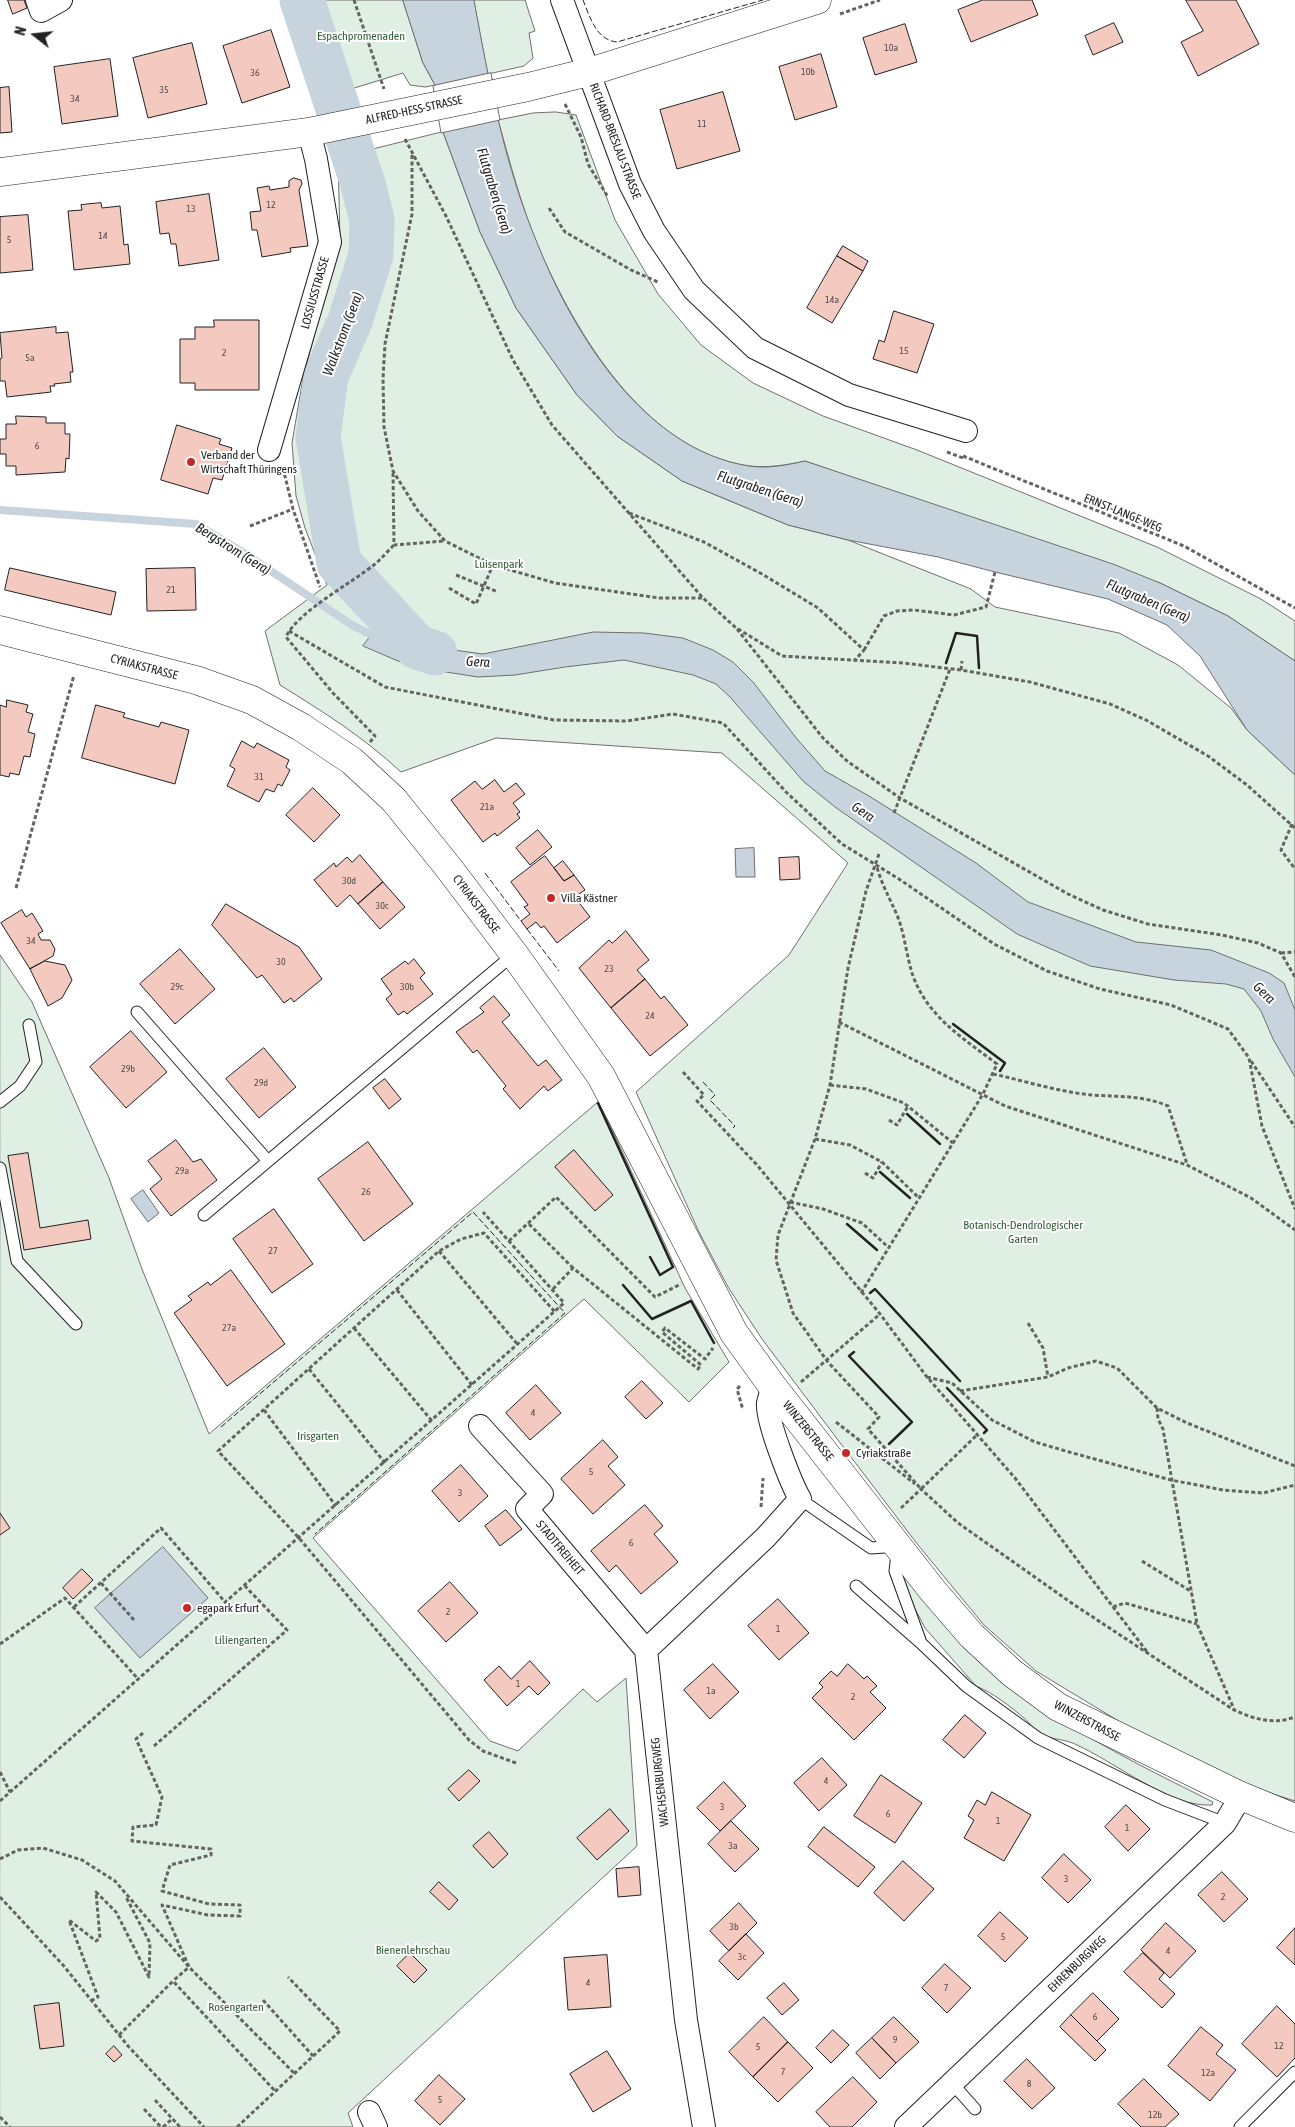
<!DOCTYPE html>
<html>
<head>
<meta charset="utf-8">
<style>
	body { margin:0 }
	#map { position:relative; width:1295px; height:2127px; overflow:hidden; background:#fff; font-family:"Asap Condensed",sans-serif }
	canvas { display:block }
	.north { position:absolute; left:10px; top:10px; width:50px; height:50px; -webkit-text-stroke:4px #fff; paint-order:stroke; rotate:286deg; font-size:14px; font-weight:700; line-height:20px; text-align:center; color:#222 }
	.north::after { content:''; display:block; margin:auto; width:18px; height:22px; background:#222; clip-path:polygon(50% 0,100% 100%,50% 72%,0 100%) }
</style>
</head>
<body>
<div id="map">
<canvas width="1295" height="2127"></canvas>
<div class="north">N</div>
</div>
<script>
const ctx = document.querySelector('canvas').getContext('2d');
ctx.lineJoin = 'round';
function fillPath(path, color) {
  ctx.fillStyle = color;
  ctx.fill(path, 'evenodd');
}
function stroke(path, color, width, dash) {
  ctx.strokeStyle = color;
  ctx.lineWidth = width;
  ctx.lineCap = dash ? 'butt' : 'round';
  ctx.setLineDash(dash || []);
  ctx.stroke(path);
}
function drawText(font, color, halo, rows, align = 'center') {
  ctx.font = font + ' "Asap Condensed",sans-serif';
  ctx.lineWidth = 4;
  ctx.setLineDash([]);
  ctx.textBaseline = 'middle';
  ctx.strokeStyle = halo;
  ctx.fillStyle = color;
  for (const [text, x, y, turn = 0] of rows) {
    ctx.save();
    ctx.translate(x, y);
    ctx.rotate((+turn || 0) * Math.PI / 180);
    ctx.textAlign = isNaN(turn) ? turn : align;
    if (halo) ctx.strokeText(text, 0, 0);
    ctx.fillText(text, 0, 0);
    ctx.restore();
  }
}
const green = new Path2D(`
	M284,0H403L423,63L435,85L425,87L410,85L403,73L348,90L345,100L321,108Z
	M474,0H525L535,31L529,33L533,58L524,66L488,74Z
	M556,112L576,115L615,220L658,294L701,345L753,383L823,416L917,450L1157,547L1261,599L1295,621V661L1228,616L1160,583L805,461C787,465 768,468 749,466C645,451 576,334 538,246C521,206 510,162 498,120L533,113Z
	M443,132L480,232L516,308L577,395L617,436L682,481L788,525L848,540L971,589L995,607L1119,633L1178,665L1231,708L1247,730L1295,775V1801L1257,1789L1140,1734L1036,1671L984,1625L918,1545L841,1444L762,1339L728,1287L699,1232L636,1092L789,955L848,863L722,753L496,738L401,772C362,736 325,713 280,685L265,631L327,585L305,528L296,496L292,443L303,378L340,239L338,158Z
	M0,955L32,1002L109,1178L142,1269L209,1434L599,1101L685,1288L729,1362L689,1402L584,1299L313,1538L490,1741L518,1751L583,1689L597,1702L626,1678L637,1846L348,2113L353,2127H0Z
	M901,1572C926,1602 950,1634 978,1661C991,1673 1007,1683 1021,1693C1081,1737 1147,1769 1213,1802L1212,1805C1171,1808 1115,1762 1077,1745C1066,1739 1052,1740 1041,1734C1033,1730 1030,1723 1024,1718C1010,1706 993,1693 976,1686L925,1628L915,1609Z`);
const water = new Path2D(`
	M403,0H474C489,83 505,167 538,245C574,335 645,450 749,466C768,469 787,465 805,461L1113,564L1160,583L1228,616L1295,661V775L1247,730L1200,656L1167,625L1108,599L995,572L938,557L848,540L788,525L682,481L617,436L577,395L516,308L480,232L443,132L435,85L423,63Z
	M388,614L425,640L454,650L483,654L593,632L644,633L683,638L713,650L733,662L753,682L797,739L825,771L869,796L976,863L1028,902L1136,942L1211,950L1269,973L1284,983L1295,1010V1077L1273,1039L1261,1011L1244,989L1226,984L1174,980L1090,966L1017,934L835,807L803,781L730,697L716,684L693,675L624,660L565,667L515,675L478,677L446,672L398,661L363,646Z
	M754,848L755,877H736L735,849Z
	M143,1190L159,1213L148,1222L131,1199Z
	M163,1547L208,1598L140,1658L95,1608Z`);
const pier = new Path2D(`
	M491,73L500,120L441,133L433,86Z`);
const stream = new Path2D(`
	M0,510L196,524L247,555L352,625L379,639`);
const river = new Path2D(`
	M302,0L363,184L372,220L371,255L350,321L326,376L318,437L339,563L417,647L435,653`);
const building = new Path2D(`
	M8,0H24L27,8L13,14Z
	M983,0H1032L1038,15L971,42L958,10Z
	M1186,0H1236L1259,44L1198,76L1181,42L1203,31Z
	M1114,23L1123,42L1093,55L1085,36Z
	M905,24L917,62L875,75L863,38Z
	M271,30L290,87L242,103L223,46Z
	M192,43L207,104L148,118L133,58Z
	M821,54L837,107L795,120L779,67Z
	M110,59L118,116L62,124L54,67Z
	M9,87L12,132L0,133V88Z
	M723,92L740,151L677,169L660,110Z
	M294,178L301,180L302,184L299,190L308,246L290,248L291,252L262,257L257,230H252L250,212L261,211L257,188L269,186L270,190L289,187V181Z
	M209,194L219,260L179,266L176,244H171L169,233L160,234L156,202Z
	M101,203L102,208L120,206L124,245L128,244L130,264L74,270L68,211L82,210L81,205Z
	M28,215L33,270L0,273V217Z
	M843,246L868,261L863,271L837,256Z
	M837,256L863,271L832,323L807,308Z
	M894,311L934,324L917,373L873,359L879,340L884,342Z
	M214,320H259V390H195V383H180V339H195V327H214Z
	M56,327V333L68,332L73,372H70L71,382L54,384L55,386H50L51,392L7,397L5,381H0V359L2,358L0,333Z
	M16,416L46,417V423H65V434H70L69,459L66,458L65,472L16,475V466H6V454H0V439H6V424H16Z
	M177,425L221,439L219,444L232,448L222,480L213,478L208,494L161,480Z
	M10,568L116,592L111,615L5,590Z
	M195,568L196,610L147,611L146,569Z
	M7,700L28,705L26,712L33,714L28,732L35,734L30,757L24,756L19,775L10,773L9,777L0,775V705L6,707Z
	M96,705L125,713L123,717L159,727L161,722L189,730L175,784L82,758Z
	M242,741L254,748L257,743L289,760L286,767L290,770L282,786L278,784L274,792L266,789L259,802L227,786L235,769L230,766Z
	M495,780L504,792L516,783L525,794L513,803L520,812L517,814L520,818L497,836L495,833L483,842L451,800L475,781L482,789Z
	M313,788L340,815L314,842L286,815Z
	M538,830L552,847L530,865L516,848Z
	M360,855L383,882L358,904L350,895L337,907L314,880L334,863L336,867L347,857L352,862Z
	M545,856L564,881L574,875L585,890L579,894L581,897L577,900L590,917L557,943L544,926L541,928L536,922L527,929L521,921L530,914L524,907L528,905L511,882Z
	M799,857L800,879L780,880L779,858Z
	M563,861L574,875L564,881L554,868Z
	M383,882L405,907L380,929L358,904Z
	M226,904L299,947L322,979L294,1002L291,998L284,1003L262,975L257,978L212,925Z
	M22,910L26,917L32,913L43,931L38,934L41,940H50L55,949L53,956L30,969L1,923Z
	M626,931L649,960L637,970L645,979L611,1008L579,968L609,940L612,943Z
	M180,949L215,989L175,1024L140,984Z
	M414,959L425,973L420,978L433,994L407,1014L404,1011L398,1015L386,999L392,994L381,979L405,961L408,964Z
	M45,961L65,965L72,980L62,998L48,1006L30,969Z
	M645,979L661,999L664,996L688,1025L650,1056L611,1008Z
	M494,996L510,1015L502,1022L538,1066L546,1060L562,1080L548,1091L544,1086L520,1109L503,1089L506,1086L477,1050L473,1053L456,1032L484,1012L480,1008Z
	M131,1031L167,1072L126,1108L90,1067Z
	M264,1048L296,1087L259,1118L226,1079Z
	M385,1079L401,1099L389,1109L373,1088Z
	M176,1140L193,1162L201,1159L217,1180L171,1216L150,1189L162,1179L148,1161Z
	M368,1142L413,1204L364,1241L318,1179Z
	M574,1150L613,1195L595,1211L555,1167Z
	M28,1153L40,1228L88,1220L91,1239L24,1250L8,1156Z
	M274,1209L313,1264L272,1293L233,1239Z
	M231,1270L285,1344L227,1386L174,1313L192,1300L188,1296L208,1282L210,1285Z
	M642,1381L663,1403L646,1419L625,1397Z
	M536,1385L561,1413L530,1440L506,1413Z
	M603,1440L618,1457L608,1466L625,1485L593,1514L561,1479Z
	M461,1465L488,1496L459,1522L432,1491Z
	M645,1505L663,1526L654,1534L678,1562L641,1594L616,1565L609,1572L591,1551Z
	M506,1510L522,1529L500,1546L485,1526Z
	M0,1513L10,1528L0,1535Z
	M82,1569L93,1580L73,1599L63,1588Z
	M450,1582L478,1613L446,1642L418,1611Z
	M778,1599L809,1633L779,1660L748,1626Z
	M530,1661L550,1683L538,1695L529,1686L507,1706L484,1680L499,1666L511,1679Z
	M713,1664L739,1692L710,1719L684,1690Z
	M848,1664L864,1679L867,1676L877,1686L870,1692L886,1708L854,1740L812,1698L823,1687L819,1683L831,1671L837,1676Z
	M965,1715L986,1733L964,1758L943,1740Z
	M822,1758L847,1785L819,1811L794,1783Z
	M469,1770L480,1781L459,1801L448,1789Z
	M881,1775L922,1803L895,1843L854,1816Z
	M724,1782L746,1806L720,1831L697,1808Z
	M992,1792L1031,1815L1004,1861L964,1838L974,1820L968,1816L977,1800L985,1805Z
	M1126,1805L1150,1829L1128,1851L1105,1827Z
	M610,1809L629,1831L597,1860L577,1838Z
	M731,1821L759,1849L735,1872L708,1844Z
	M824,1827L875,1867L858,1887L808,1847Z
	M489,1832L508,1854L493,1868L473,1846Z
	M1064,1854L1091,1880L1068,1903L1042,1878Z
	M903,1861L934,1889L904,1921L874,1893Z
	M639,1867L641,1895L618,1897L616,1869Z
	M1222,1872L1248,1899L1224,1922L1198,1895Z
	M439,1882L458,1900L449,1910L430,1892Z
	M739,1903L757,1923L729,1951L710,1931Z
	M1000,1912L1028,1938L1005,1962L978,1936Z
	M1166,1923L1196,1951L1170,1978L1141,1950Z
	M1295,1928V1965L1277,1948Z
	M746,1934L764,1953L738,1980L719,1961Z
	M410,1953L427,1970L414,1983L397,1966Z
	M1143,1953L1164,1973L1159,1979L1175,1994L1162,2008L1124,1972Z
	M607,1955L611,2007L568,2010L564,1958Z
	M945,1964L971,1988L947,2013L922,1988Z
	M784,1983L799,2000L782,2015L767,1998Z
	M1093,1993L1119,2019L1097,2041L1071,2015Z
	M59,2003L64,2046L40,2049L34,2006Z
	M1277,2006L1295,2024V2058L1277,2077L1242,2044Z
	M1071,2015L1106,2050L1095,2061L1060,2027Z
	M764,2017L788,2042L753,2077L729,2052Z
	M894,2017L919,2042L896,2063L872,2038Z
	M1201,2027L1223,2045L1216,2054L1236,2070L1210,2101L1168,2066Z
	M833,2030L849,2045L831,2063L816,2048Z
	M872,2038L896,2063L880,2079L856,2053Z
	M788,2042L813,2068L778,2102L753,2077Z
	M114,2046L122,2055L114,2062L106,2054Z
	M607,2051L631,2089L593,2112L570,2074Z
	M1027,2059L1055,2088L1032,2109L1004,2081Z
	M439,2075L465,2099L440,2125L415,2101Z
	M853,2077L877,2102L852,2127H830L816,2112Z
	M1144,2079L1179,2114L1165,2127H1141L1118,2104Z`);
const path = new Path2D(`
	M354,0L384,89
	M840,14L880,0
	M565,104L581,137L588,164L608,197
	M405,139L446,216L513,360L552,425L703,598L735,627L782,656L903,663L961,670L1030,682L1110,704L1146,720L1208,756L1247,785L1295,828
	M412,155V214L385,344L383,378L384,427L393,471L418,511L445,541L493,565L555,583L659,598H702
	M549,208L565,232L631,270L658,282
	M947,452L963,458
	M963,456L1184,546L1295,608
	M283,468L293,509L320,587
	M393,473L394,545L444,541
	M629,513L704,542L762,574L818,608L864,650L854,661
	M250,526L293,509
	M456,575L498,592
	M449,588L476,604L493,565
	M737,629L823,738L847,761L900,798L1068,894L1103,910L1148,924L1222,935L1258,943L1281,953L1295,977
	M289,631L385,687L554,720L627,721L673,714L723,723L786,792L842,844L899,879L994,944L1047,971L1100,989L1171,1005L1228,1029L1249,1058L1262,1126L1295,1209
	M864,650L884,616L897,611L914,610L954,615L986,607L995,572
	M961,670L962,661
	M370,742L375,736L333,693L286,637C297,612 352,583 375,564C382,558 388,551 394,545
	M894,813L950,669
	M1292,824L1281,850L1295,869
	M879,854L866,891L848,968L830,1085L815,1139L778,1235L776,1260L793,1313L827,1361L879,1417L868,1429L921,1489L978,1434
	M16,888L74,675
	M1281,953L1295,952
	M839,1022L1005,1106L1187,1165L1251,1198L1295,1230
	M1251,1061L1295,1127
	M683,1072L704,1095L697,1101L757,1165L880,1314L927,1377L1015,1478L1148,1653
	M993,1074C1025,1081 1059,1092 1092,1095C1119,1097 1142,1095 1168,1106L1187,1164
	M830,1085L866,1089L904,1103L953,1143
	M889,1120L897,1125L908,1106
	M815,1139L850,1145L882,1162L919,1198
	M865,1173L873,1178L882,1162
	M790,1202L823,1209L862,1223L888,1247
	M529,1224L573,1268
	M509,1241L556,1197L655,1297L681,1284
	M439,1251L518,1345
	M553,1289L573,1268L698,1369L701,1365L662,1332L665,1328L705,1359L713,1348
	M397,1290L472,1385
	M861,1293L983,1094L997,1064C964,1039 928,1017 913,976C907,958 905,938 899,920C892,902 882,886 877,867
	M1028,1323L1043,1348L1048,1377
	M354,1328L432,1421
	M309,1369L385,1463
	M927,1377L952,1383L992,1420L1035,1442L1069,1452L1171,1480L1223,1490L1263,1493L1295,1485
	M801,1382L880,1314
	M740,1386L737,1389L743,1410
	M960,1391L1048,1377L1068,1368L1096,1361L1117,1368L1157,1408L1187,1423L1295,1466
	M1157,1408L1158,1419L1163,1429L1197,1624L1234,1709
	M264,1410L336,1506
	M836,1422L915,1484
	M761,1507L763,1478
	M901,1508L921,1489L958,1523L1073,1604L1234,1710C1254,1719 1273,1725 1295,1717
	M1142,1561L1192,1592
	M101,1583L134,1620
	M74,1607L161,1528L226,1603
	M1113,1607L1125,1603L1197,1624
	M0,1644L65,1598L139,1680
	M143,1733L136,1739L162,1797L156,1825L133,1827L132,1841L211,1849V1855L170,1865L162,1891L209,1904L240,1905V1916L208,1915L162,1905L189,1967L173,1981
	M154,1746L287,1630L245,1586
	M516,1763L483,1751L469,1740L299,1538L218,1451L439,1251L461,1239L484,1233L555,1312
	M0,1772L10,1792
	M0,1801L564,1303L483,1212
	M0,1859L18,1850L43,1848L82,1860L115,1881L189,1967L294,2073
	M0,1897L63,1965L128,2046L204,2127
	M263,2000L313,2056
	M91,2001L98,1997L69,1920L96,1941L100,1938L96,1892L116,1912L149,1977L150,1943L126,1897
	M119,2035L173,1981L275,2091
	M155,2100L180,2127
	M144,2109L161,2127
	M0,2117L10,2127
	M163,2127L172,2119
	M237,2127L340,2031L288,1977`);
const lane = new Path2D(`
	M137,1012L268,1161
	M0,1102L20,1086L36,1062L29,1025
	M0,1168L17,1261L76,1324
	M204,1215L514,954
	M800,1499L871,1548L898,1546L895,1571L920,1640
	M856,1586L921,1643L966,1686L1038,1738L1165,1800L1225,1823
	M952,2083L975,2109
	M1240,2127L1295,2072`);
const street = new Path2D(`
	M37,0L41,11L61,0
	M562,0L630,184L654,231L694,290L755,348L849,395L966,431
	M269,450L330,242L316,159L309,132
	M480,1426L542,1494L527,1509L646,1650
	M646,1650L686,2020L704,2127
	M646,1650L766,1537L800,1499C791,1483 766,1420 768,1403C769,1398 771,1392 773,1387
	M369,2112L376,2127
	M906,2127L1225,1823L1241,1796`);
const secondary = new Path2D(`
	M0,172L309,132L528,87L589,72L817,0
	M0,630L196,680L252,700L301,727L352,761L394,800L448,867L514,954L601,1076L734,1333L773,1387L933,1591L972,1636L1012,1673L1058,1707L1241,1796L1295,1818`);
const fence = new Path2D(`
	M583,0C590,17 596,40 617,42L763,0
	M485,873L521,921
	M527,929L559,971
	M703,1082L715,1095L710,1100L735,1126L733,1128
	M870,1293L875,1289L960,1381
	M947,1388L987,1430L984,1433
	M221,1427L473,1212L565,1313L315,1534`);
const wall = new Path2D(`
	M946,663L956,633L977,636L979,668
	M953,1024L1005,1063L1000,1071
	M598,1103L673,1267L660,1275L650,1257
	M907,1114L940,1144
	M880,1172L910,1198
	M847,1224L877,1250
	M623,1285L652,1319L691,1301L714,1343
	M870,1293L875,1289L960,1381
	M854,1352L849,1356L912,1422L889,1444
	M947,1388L987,1430L984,1433`);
const markers = [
	[191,462,5,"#c62828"],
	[551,898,5,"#c62828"],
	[846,1453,5,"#c62828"],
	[187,1608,5,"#c62828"]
];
const numberNames = [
	["10a",891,48],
	["10b",808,72],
	["36",255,73],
	["35",164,90],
	["34",75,99],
	["11",702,124],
	["12",271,205],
	["13",191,209],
	["14",103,236],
	["5",9,240],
	["14a",832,300],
	["15",904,351],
	["2",224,353],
	["5a",30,358],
	["6",37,446],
	["21",171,590],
	["31",259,777],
	["21a",487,807],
	["30d",349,881],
	["30c",382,906],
	["34",31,941],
	["30",281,962],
	["23",609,969],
	["29c",177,987],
	["30b",407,987],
	["24",650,1016],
	["29b",128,1069],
	["29d",261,1083],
	["29a",182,1171],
	["26",366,1192],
	["27",273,1251],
	["27a",229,1328],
	["4",533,1413],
	["5",591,1472],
	["3",460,1493],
	["6",631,1543],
	["2",448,1612],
	["1",778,1629],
	["1",518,1684],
	["1a",711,1691],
	["2",853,1697],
	["4",826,1781],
	["3",722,1807],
	["6",888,1814],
	["1",998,1821],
	["1",1127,1828],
	["3a",733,1846],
	["3",1066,1879],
	["2",1223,1897],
	["3b",734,1927],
	["5",1003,1937],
	["4",1168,1951],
	["3c",742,1957],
	["4",588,1983],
	["7",946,1988],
	["6",1095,2017],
	["9",895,2040],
	["12",1279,2046],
	["5",758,2047],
	["7",783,2072],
	["12a",1208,2073],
	["8",1029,2084],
	["5",440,2100],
	["12b",1155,2115]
];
const parkNames = [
	["Espachpromenaden",361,36],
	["Luisenpark",499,564],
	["Botanisch-Dendrologischer",1023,1225],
	["Garten",1023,1239],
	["Irisgarten",318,1436],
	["Liliengarten",241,1640],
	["Bienenlehrschau",413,1950],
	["Rosengarten",236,2007]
];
const streetNames = [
	["ALFRED-HESS-STRASSE",414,110,-12],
	["RICHARD-BRESLAU-STRASSE",615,141,69],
	["LOSSIUSSTRASSE",315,293,-74],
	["ERNST-LANGE-WEG",1123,513,22],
	["CYRIAKSTRASSE",144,667,15],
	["CYRIAKSTRASSE",476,904,53],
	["WINZERSTRASSE",808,1431,51],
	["STADTFREIHEIT",560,1548,50],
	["WINZERSTRASSE",1087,1721,28],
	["WACHSENBURGWEG",660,1782,-96],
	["EHRENBURGWEG",1077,1964,-44]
];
const poiNames = [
	["Verband der",201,455],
	["Wirtschaft Thüringens",201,469],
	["Villa Kästner",561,898],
	["Cyriakstraße",856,1453],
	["egapark Erfurt",197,1608]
];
const waterNames = [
	["Flutgraben (Gera)",494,191,73],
	["Walkstrom (Gera)",343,334,-69],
	["Flutgraben (Gera)",760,489,18],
	["Bergstrom (Gera)",233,549,32],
	["Flutgraben (Gera)",1148,601,23],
	["Gera",478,662,3],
	["Gera",863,812,34],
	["Gera",1264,993,44]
];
fillPath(green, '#e0efe3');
stroke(green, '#6f6f6f', 1);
fillPath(water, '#c7d3dd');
stroke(water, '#6f6f6f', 1);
fillPath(pier, '#fff');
stroke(pier, '#6f6f6f', 1);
stroke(stream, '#c7d3dd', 8);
stroke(river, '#c7d3dd', 45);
fillPath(building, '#f3c9c0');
stroke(building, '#222', 1);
stroke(lane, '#222', 13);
stroke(street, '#222', 24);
stroke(secondary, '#222', 29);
stroke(path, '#646464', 3, [4, 2.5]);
stroke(lane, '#fff', 11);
stroke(street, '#fff', 22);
stroke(secondary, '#fff', 28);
stroke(fence, '#222', 1, [6, 2.5]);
stroke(wall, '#222', 2.5);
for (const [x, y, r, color] of markers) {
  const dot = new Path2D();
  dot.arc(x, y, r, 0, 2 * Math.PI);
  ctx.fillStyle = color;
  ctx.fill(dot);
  stroke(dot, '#fff', 2);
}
drawText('10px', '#564c4a', null, numberNames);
drawText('12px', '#2f5e38', '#fff', parkNames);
drawText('12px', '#222', '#fff', streetNames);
drawText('12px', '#222', '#fff', poiNames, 'left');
drawText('italic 14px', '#222', '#fff', waterNames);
</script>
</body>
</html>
